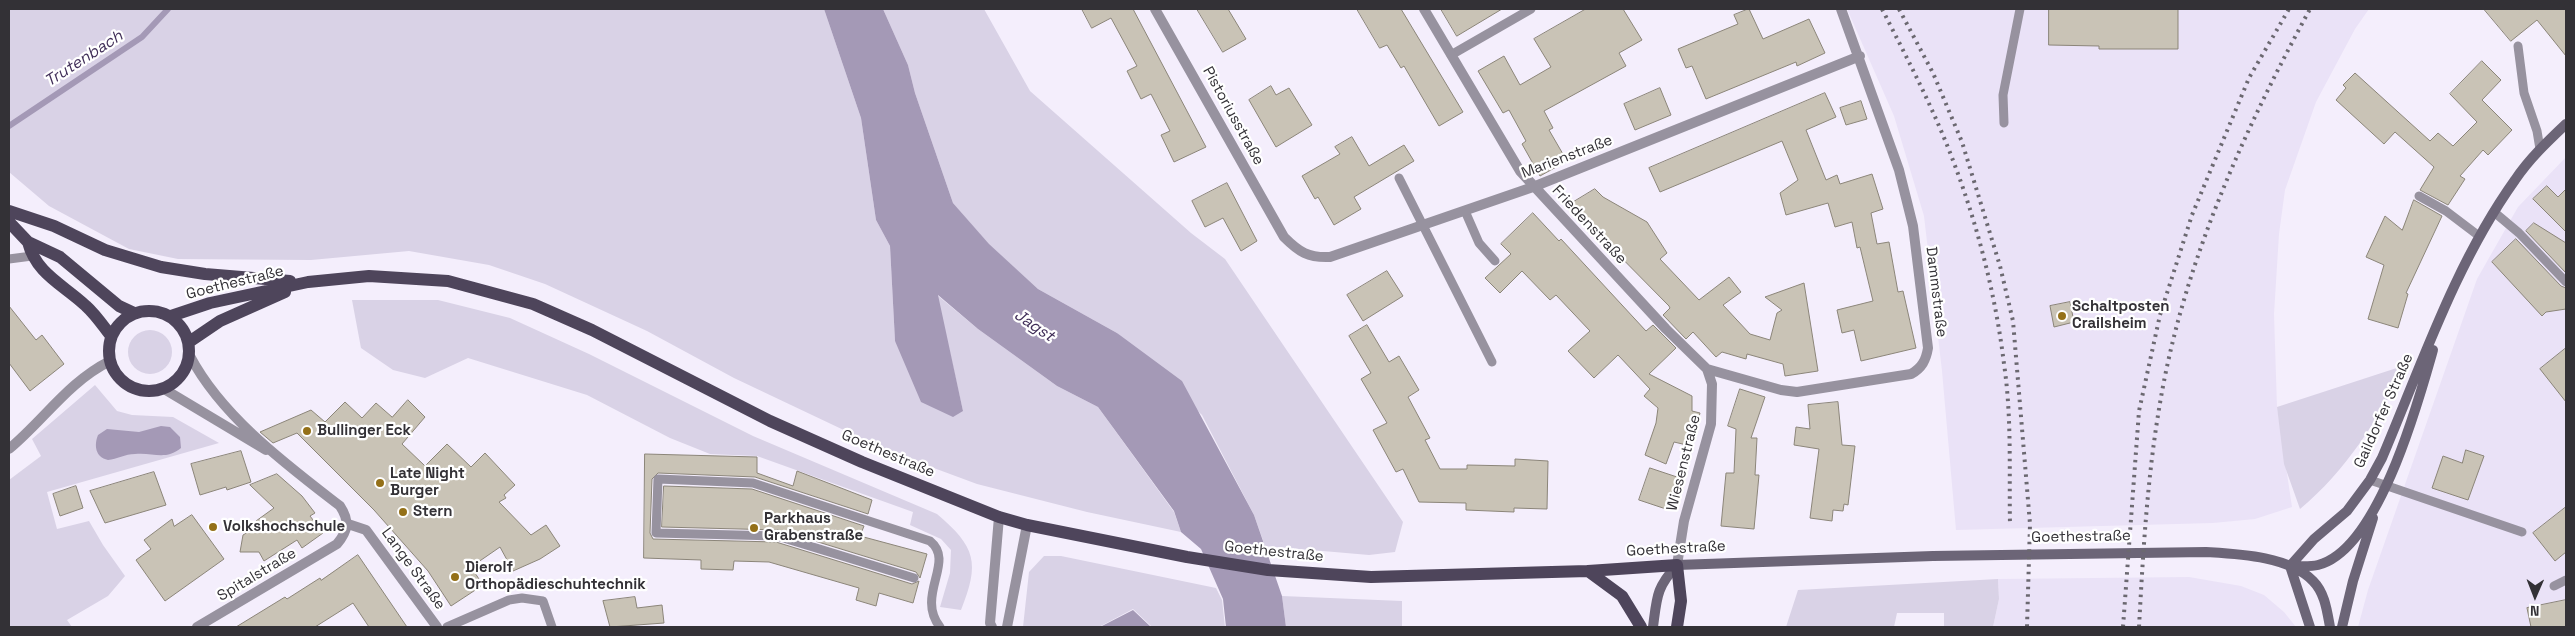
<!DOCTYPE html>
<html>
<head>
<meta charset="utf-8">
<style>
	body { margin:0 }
	#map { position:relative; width:2575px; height:636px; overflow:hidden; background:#f4eefc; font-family:"Space Grotesk",sans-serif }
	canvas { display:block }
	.frame { position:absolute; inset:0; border:10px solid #333136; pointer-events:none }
	.north { position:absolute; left:2510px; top:571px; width:50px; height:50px; -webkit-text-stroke:4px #fff; paint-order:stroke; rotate:181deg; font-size:14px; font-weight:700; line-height:20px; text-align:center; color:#333136 }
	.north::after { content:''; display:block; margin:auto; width:18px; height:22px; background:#333136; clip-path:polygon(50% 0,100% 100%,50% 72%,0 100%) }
</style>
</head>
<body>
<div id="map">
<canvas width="2575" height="636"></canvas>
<div class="frame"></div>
<div class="north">N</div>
</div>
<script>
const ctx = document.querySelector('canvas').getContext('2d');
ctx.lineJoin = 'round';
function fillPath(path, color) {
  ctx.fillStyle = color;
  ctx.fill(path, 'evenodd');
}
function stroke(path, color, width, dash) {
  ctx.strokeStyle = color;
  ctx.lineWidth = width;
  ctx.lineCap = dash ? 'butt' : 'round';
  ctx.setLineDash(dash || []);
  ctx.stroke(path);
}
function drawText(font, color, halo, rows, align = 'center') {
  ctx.font = font + ' "Space Grotesk",sans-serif';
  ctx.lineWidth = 4.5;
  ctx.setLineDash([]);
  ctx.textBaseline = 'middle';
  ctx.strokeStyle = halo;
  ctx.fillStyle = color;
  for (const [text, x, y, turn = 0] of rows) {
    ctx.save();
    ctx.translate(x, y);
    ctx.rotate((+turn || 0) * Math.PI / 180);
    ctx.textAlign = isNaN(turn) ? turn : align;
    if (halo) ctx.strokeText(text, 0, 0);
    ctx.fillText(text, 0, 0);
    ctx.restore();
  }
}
const built = new Path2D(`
	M1847,9H2369L2355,29L2316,102L2285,190L2279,234L2274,314L2277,407L2292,507L2255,519L2213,523L1956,530L1942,371L1924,216L1894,116Z
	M2566,157V627H2358L2368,590L2477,279L2518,207Z
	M2189,577L2241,586L2264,595L2284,612L2296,627H1993L1999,599L1998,579Z`);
const green = new Path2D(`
	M9,9H824L861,118L876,220L890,246L895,341L963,411L937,295L978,329L1057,386L1098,407L1174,512L1181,532L1087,512L977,484L888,451L734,378L647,331L545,284L489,265L409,251L311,260L178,259L129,249L49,206L9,172Z
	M883,9H984L1030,91L1191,233L1225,259L1403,522L1395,552L1369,555L1265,546L1254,515L1202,415L1117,333L1038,289L989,245L953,203L915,93L908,65Z
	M352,300H438L510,318L589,354L753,436L937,514C976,547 980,563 961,610L940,607L950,573L951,550L941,539L910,525L913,512L757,456L710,454L670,438L587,395L468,358L425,378L393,370L361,348Z
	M128 352a22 22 0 1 1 44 0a22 22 0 1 1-44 0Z
	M2406,365C2379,418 2346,471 2300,509L2284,464L2277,407Z
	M95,385L117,411L132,415L173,417L219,443L47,492L57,529L89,521L103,545L125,576L108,596L67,620L72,627H9V480L41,456L32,439Z
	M1044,556H1061L1216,588L1222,600L1225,627H1152L1133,609L1099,627H1023L1029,572Z
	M1998,579L1999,599L1993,627H1944V613H1897L1894,627H1786L1798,590Z
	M1282,596L1402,601V627H1286Z`);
const water = new Path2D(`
	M824,9H883L908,65L915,93L953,203L989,244L1038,289L1117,333L1182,381L1254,515L1282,596L1286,627H1226L1223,599L1201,549L1181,532L1174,511L1098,407L1057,386L978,329L938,295L963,411L953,417L921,402L895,341L890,246L876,220L861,118Z
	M161,426L170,427L180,437L181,448C165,461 153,452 135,454C125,454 117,459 108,460C95,457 94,445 98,435L107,429L139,432Z
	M1133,610L1151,627H1100Z`);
const stream = new Path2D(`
	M9,126L142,37L168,9`);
const building = new Path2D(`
	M1082,9H1133L1206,147L1174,162L1161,135L1170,131L1151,94L1141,99L1127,71L1137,66L1111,18L1092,28Z
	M1197,9H1228L1246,39L1223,52Z
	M1357,9H1401L1463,112L1439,126L1404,66L1401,68L1387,45L1380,48Z
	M1441,9H1502L1457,36Z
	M1586,9H1623L1642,40L1619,53L1626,66L1544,111L1553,128L1549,130L1567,161L1540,176L1522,144L1526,141L1509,110L1503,113L1478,71L1504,56L1520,85L1551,67L1534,39Z
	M1749,9L1763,39L1809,19L1825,53L1797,66L1796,62L1706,99L1692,66L1686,68L1678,49L1738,24L1734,15Z
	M2049,9H2178V49H2099V46L2049,45Z
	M2484,9H2566V56L2537,20L2511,41Z
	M2482,61L2501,80L2482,100L2512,130L2488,155L2483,150L2460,176L2465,179L2448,205L2420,190L2434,167L2395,132L2384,144L2336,100L2346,88L2343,85L2355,73L2430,141L2438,133L2453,146L2477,122L2450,94Z
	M1271,86L1276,95L1289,88L1312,125L1276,147L1249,100Z
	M1660,88L1671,115L1635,130L1624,104Z
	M1825,93L1836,117L1806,130L1826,180L1837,175L1840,184L1872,174L1883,209L1871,213L1877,244L1889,242L1898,292L1903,291L1916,348L1861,361L1854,330L1842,333L1837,310L1873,301L1860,247L1857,248L1852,222L1835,227L1828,203L1786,215L1780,193L1798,180L1782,141L1660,192L1649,168Z
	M1861,101L1867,119L1846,125L1840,108Z
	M1352,137L1369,166L1404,145L1414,161L1354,197L1361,209L1334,225L1318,197L1315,199L1302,176L1340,154L1335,147Z
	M1227,183L1257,241L1241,251L1223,218L1205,227L1192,201Z
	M2547,186L2558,197L2566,189V232L2533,199Z
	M1595,189L1603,197L1647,222L1667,253L1660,259L1699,300L1729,277L1741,292L1723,305L1750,334L1770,340L1777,313L1782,310L1765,297L1804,283L1818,371L1785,376L1783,364L1747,354L1746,359L1722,352L1716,357L1693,332L1686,339L1663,315L1670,308L1669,306L1595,231L1596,229L1572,203Z
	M2414,200L2442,216L2406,293L2408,294L2398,328L2368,319L2384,265L2366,257L2385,216L2402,230Z
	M1533,213L1559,241L1561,239L1646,331L1653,325L1676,348L1649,374L1692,396V411L1700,413L1691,446L1674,442L1666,464L1645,455L1656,423L1658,408L1644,396L1650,389L1618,355L1594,378L1568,351L1590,331L1556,295L1550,300L1522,271L1500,293L1485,278L1511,254L1501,244Z
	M2534,223L2566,243V273L2526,231Z
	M2516,239L2561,286L2566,288V309L2546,312L2542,316L2492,262Z
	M1387,271L1403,296L1363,321L1347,295Z
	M2070,302L2074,322L2054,327L2050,306Z
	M9,306L36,340L42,335L64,364L30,391L9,363Z
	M1367,325L1389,362L1399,356L1419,390L1408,397L1430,438L1425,440L1440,469H1467V465L1515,466V459L1548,461L1547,509L1514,508V512L1466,510V503L1419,502L1403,469L1396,472L1373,430L1387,423L1361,379L1371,373L1349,336Z
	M2566,348V402L2540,369Z
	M1740,389L1765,397L1751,438H1757L1755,475H1759L1754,529L1721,526L1726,473H1734L1736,429L1728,426Z
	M408,400L425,417L402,444L425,466L447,444L471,467L485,453L515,485L504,495L506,498L499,502L531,535L546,525L560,546L540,559L513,571L500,547L471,567L483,585L451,606L428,571L374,510L297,433L273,443L260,432L311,410L325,422L345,402L362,418L376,403L392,417Z
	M1838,402L1842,445L1855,446L1848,505L1844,504L1843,511L1833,510L1832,521L1810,518L1819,449L1794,445L1796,427L1810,429L1808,405Z
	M2466,450L2484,456L2468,500L2432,488L2443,456L2462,463Z
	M241,451L251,482L227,490L226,487L200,495L191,464Z
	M645,454L757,457V473L793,486L797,471L872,500L868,514L755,477L658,473L652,479L650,533L653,539L776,542L912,584L919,581L913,603L879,593L876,606L856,600L859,588L769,562L734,561L733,570L701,569V560L644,558Z
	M1650,468L1677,477L1666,509L1639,500Z
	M154,472L166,505L105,523L90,491Z
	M277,474L302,496L315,513L310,516L323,533L302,548L297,540L264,561L259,552H240L243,535L260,525L256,521L274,508L250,485Z
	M76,486L83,508L60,516L53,494Z
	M664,486L752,489L864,526L860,536L927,554L920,578L916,572L779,530L662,527Z
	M2566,507V552L2555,561L2533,533Z
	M192,515L224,559L165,601L136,560L151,549L144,540L172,519L174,526Z
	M358,555L407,627H369L353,603L315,627H236L285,597L287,599L320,578L321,580Z
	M635,597L637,608L662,605L664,623L610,627L603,601Z
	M2566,600V627H2531L2527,608Z`);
const lane = new Path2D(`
	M2518,46L2524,93L2537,131L2540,149
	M1451,55L1531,9
	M2004,123L2003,95L2020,9
	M1399,178L1492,362
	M2419,196L2446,211L2479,236
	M1465,211L1479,243L1495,261
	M2494,212L2519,233L2566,282
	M9,259L32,256
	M2370,480L2522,532
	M914,578L777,536L656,533L658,479L753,483L930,541C956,562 915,595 940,627
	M2554,586L2566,580
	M447,627L509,600L522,598L543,601L552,627`);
const street = new Path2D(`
	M1155,9L1284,237C1299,252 1308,258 1330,257L1533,187L1860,56
	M1424,9L1520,171L1666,329L1707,369L1712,384L1711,424L1684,521L1677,565
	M190,356C222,417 287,465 340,506C350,521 348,531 337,544L197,627
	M1707,369L1781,390L1797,392L1911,374C1922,368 1926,360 1928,348L1913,226L1899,170L1841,9
	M164,389L266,450
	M9,449C44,420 68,382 110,361
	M348,524L366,530L437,627
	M992,627L990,623L999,517
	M1007,627L1027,525`);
const secondary = new Path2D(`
	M2290,566L2314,539L2347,511L2370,480L2382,458C2422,364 2455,264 2515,180C2529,159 2548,141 2566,124
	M2290,566L2310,627
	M2291,566C2299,566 2310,567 2318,565C2378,550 2418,403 2433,350
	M1653,627C1657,597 1656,588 1677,565L1933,556L2206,552C2238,554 2289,556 2313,581C2325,593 2327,611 2330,627
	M2342,627L2353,581L2373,518`);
const primary = new Path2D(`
	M9,211L54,226L105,250L161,267L205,274L290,281
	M9,222L28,242L60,257L119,306L134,313
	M28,242C36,274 64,285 86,306C96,315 103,326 111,336
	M109 351a40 40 0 1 1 80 0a40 40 0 1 1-80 0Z
	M171,316L210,303L308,282L369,276L448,281L533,304L592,330L770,421L862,462L999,517L1027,525L1187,557L1268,570L1371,577L1588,571L1677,565L1681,601L1677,627
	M189,342L220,321L285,292
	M1588,571L1622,596L1641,627`);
const rail = new Path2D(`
	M1882,9C1905,54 1928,98 1947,145C1975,215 1995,290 2004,364C2012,418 2009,473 2010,526
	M1899,9L1933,73L1962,142L2000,266L2013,321L2030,524L2027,627
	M2123,627L2139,411L2160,315L2192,215L2249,78L2289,9
	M2139,627C2143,554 2147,481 2159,409C2182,267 2242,134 2310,9`);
const markers = [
	[2062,316,5,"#947018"],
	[307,431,5,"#947018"],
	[380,483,5,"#947018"],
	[403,512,5,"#947018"],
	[213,527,5,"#947018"],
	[754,528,5,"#947018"],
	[455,577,5,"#947018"]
];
const streetNames = [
	["Pistoriusstraße",1233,116,61],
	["Marienstraße",1567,157,-21],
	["Friedenstraße",1589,225,47],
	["Goethestraße",235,283,-14],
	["Dammstraße",1936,292,83],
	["Gaildorfer Straße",2384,411,-66],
	["Goethestraße",888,454,23],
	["Wiesenstraße",1684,463,-76],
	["Goethestraße",2081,537,-1],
	["Goethestraße",1676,549,-3],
	["Goethestraße",1274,552,6],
	["Lange Straße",413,569,54],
	["Spitalstraße",257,575,-31]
];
const poiNames = [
	["Schaltposten",2072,307],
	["Crailsheim",2072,324],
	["Bullinger Eck",317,431],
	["Late Night",390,474],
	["Burger",390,491],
	["Stern",413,512],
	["Parkhaus",764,519],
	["Grabenstraße",764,536],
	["Volkshochschule",223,527],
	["Dierolf",465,568],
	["Orthopädieschuhtechnik",465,585]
];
const waterNames = [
	["Trutenbach",84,59,-33],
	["Jagst",1034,326,34]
];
fillPath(built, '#eae2f7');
fillPath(green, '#d9d2e6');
fillPath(water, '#a499b6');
stroke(stream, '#a499b6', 6);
fillPath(building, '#c9c3b6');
stroke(building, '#8b8579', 1);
stroke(lane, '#97929f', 9);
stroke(street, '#97929f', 10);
stroke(secondary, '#6c6577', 10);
stroke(primary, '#4e455b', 12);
stroke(rail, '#6b6870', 4, [2.5, 5]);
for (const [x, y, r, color] of markers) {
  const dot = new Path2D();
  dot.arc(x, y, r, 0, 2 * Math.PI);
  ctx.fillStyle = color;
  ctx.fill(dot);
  stroke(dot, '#fff', 2);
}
drawText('15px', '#333136', '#fff', streetNames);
drawText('bold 15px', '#333136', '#fff', poiNames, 'left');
drawText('italic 16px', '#402e58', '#fff', waterNames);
</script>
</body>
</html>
